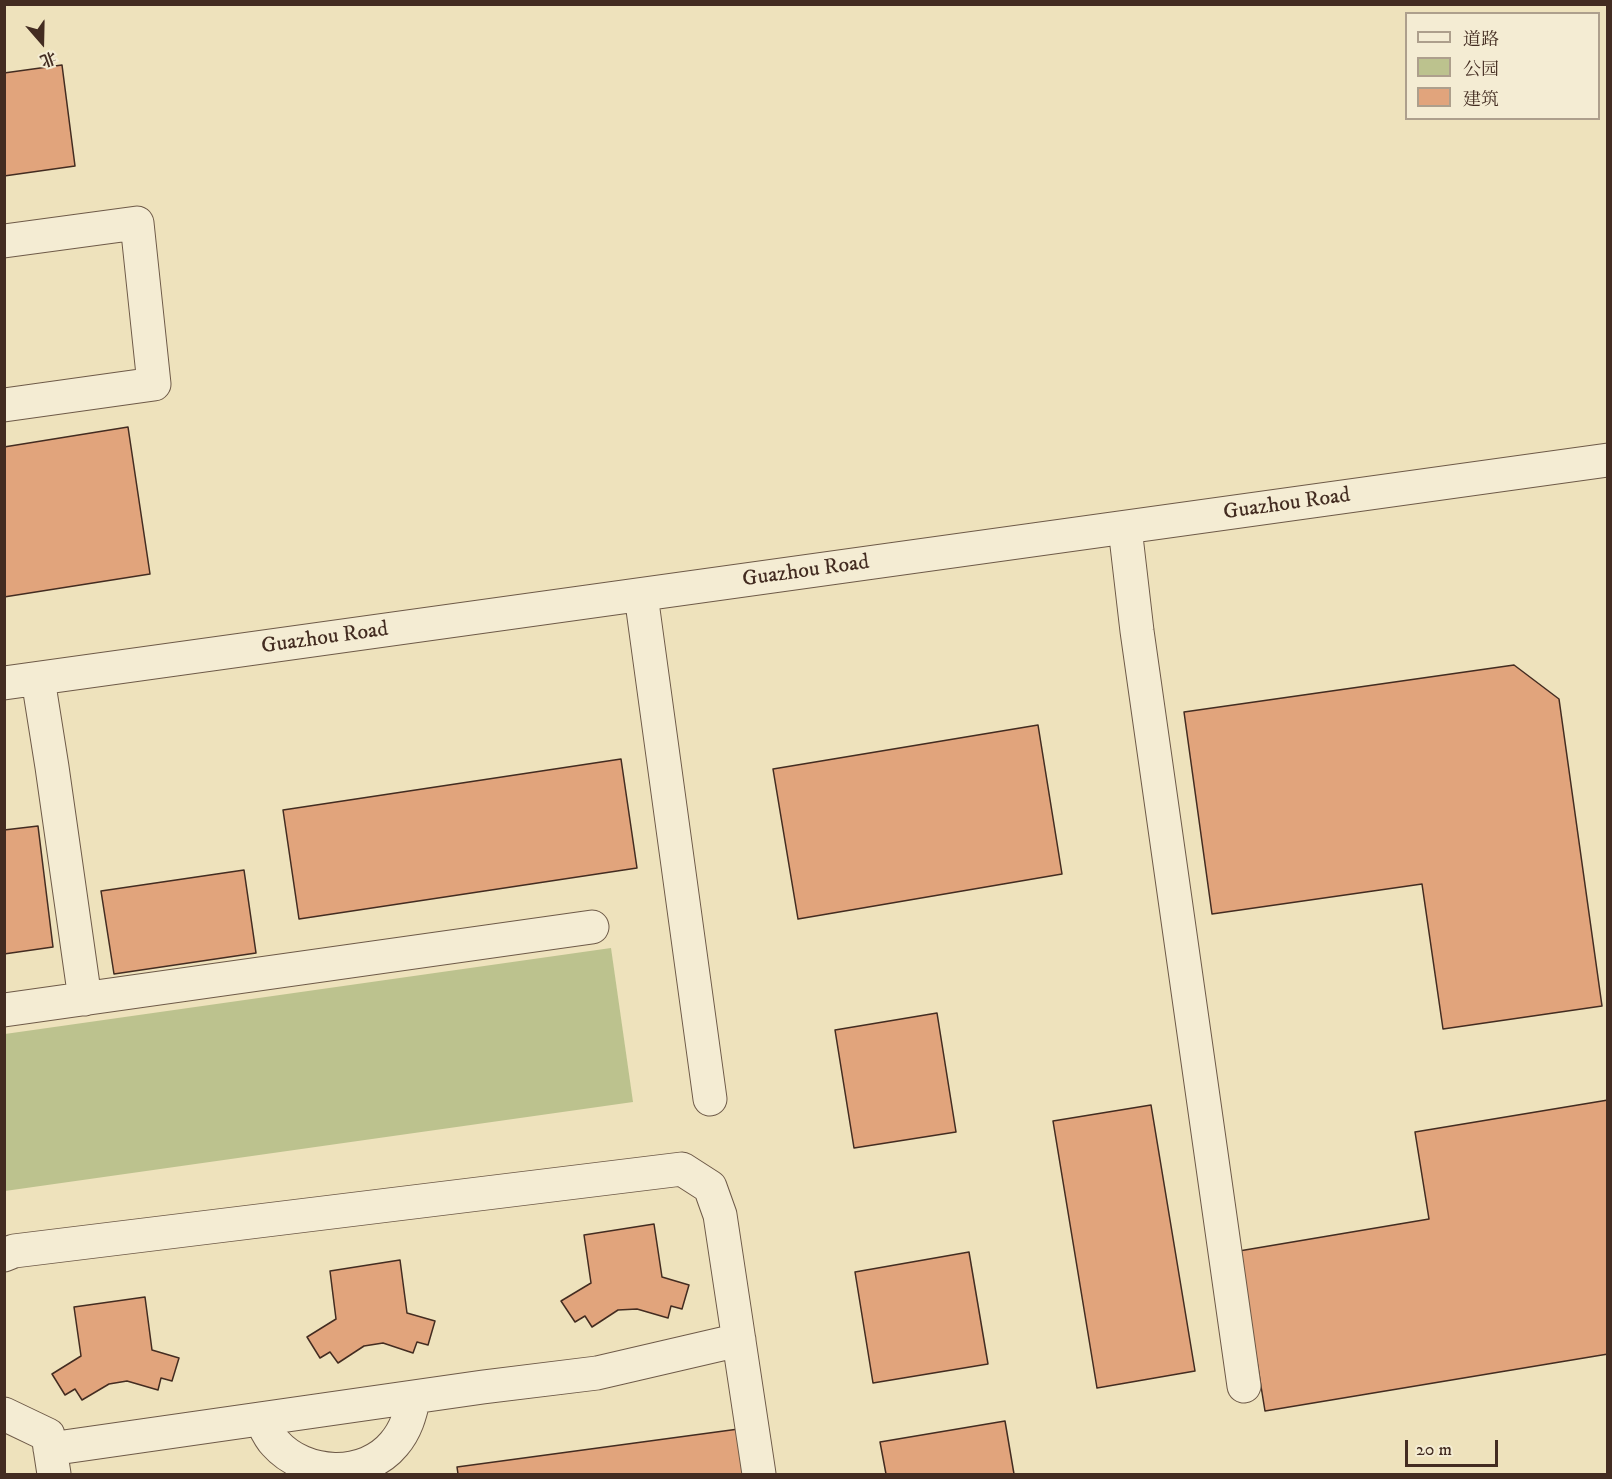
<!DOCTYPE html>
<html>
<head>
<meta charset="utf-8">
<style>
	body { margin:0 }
	#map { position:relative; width:1612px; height:1479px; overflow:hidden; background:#eee2bc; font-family:"IM FELL DW Pica","Noto Serif SC",serif }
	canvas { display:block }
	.frame { position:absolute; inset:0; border:6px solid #432c21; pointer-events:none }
	.legend { position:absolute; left:1405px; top:12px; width:195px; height:108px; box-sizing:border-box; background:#f4ecd3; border:2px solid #ad9f8c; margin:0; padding:8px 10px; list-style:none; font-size:18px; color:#432c21 }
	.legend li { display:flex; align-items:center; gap:12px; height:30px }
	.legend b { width:30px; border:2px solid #ad9f8c }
	.north { position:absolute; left:12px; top:12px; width:60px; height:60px; -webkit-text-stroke:4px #f4ecd3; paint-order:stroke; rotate:160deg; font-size:16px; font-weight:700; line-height:24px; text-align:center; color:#432c21 }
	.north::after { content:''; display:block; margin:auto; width:21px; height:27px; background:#432c21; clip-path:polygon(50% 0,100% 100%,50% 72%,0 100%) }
	.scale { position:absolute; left:1405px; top:1440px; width:93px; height:27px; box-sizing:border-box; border:3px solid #432c21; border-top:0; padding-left:8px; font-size:18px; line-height:21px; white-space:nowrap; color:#432c21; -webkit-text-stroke:4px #f4ecd3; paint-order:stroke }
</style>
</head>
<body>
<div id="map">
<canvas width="1612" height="1479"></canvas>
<div class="frame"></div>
<ul class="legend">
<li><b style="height:8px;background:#f4ecd3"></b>道路</li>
<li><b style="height:16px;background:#bcc28e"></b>公园</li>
<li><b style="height:16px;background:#e1a47c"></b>建筑</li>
</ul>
<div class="north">北</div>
<div class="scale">20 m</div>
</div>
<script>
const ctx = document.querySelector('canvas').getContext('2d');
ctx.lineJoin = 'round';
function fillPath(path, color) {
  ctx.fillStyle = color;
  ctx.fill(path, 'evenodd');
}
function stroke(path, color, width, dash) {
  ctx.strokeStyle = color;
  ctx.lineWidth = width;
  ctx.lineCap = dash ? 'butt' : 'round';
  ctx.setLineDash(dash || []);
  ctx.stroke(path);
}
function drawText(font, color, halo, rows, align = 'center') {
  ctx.font = font + ' "IM FELL DW Pica",serif';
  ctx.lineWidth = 4.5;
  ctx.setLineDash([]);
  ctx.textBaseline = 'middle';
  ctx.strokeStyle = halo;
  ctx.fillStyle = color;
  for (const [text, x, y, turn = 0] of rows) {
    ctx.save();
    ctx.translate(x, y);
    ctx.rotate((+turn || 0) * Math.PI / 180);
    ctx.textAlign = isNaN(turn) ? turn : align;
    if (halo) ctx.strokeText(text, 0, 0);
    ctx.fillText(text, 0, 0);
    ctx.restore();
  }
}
const green = new Path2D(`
	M611,948L633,1102L5,1191V1034Z`);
const building = new Path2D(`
	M62,65L75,166L4,176V73Z
	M128,427L150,574L4,597V447Z
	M1514,665L1559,699L1602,1006L1443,1029L1422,884L1212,914L1184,712Z
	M1038,725L1062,874L798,919L773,769Z
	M621,759L637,868L299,919L283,810Z
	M38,826L53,947L4,954V830Z
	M244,870L256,953L114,974L101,891Z
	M937,1013L956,1132L854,1148L835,1030Z
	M1608,1100V1354L1265,1411L1239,1251L1429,1219L1415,1132Z
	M1151,1105L1195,1371L1097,1388L1053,1121Z
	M654,1224L662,1277L689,1285L682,1309L671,1306L668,1318L637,1309L618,1310L592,1327L585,1316L575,1322L561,1301L591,1283L584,1235Z
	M969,1252L988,1364L873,1383L855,1272Z
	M400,1260L407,1313L435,1321L428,1345L417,1342L413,1353L383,1343L364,1346L338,1363L330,1352L320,1358L307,1337L336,1319L330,1271Z
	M145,1297L152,1350L179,1358L172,1381L161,1378L158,1390L127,1381L109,1384L82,1400L75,1389L65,1395L52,1374L81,1356L74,1307Z
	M1005,1421L1014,1474H886L880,1442Z
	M746,1428L752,1474H458L457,1467Z`);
const minor = new Path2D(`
	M4,241L137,223L154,384L4,405
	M1125,528L1137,631L1244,1386
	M641,595L710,1099
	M38,679L52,767L85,999
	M4,683L1608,460
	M4,1010L592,927
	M4,1255L14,1251L682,1169L710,1187L720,1215L759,1474
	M4,1414L48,1435L54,1474
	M261,1419C265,1427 269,1437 275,1443C305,1477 365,1479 394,1444C406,1430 410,1415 414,1397
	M50,1449L483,1387L597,1373L739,1340`);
const streetNames = [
	["Guazhou Road",1287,505,-8],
	["Guazhou Road",806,572,-8],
	["Guazhou Road",325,639,-8]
];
fillPath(green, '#bcc28e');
fillPath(building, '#e1a47c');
stroke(building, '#432c21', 1.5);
stroke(minor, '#6e5a48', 35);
stroke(minor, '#f4ecd3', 33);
drawText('22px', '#432c21', '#f4ecd3', streetNames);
</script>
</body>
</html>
